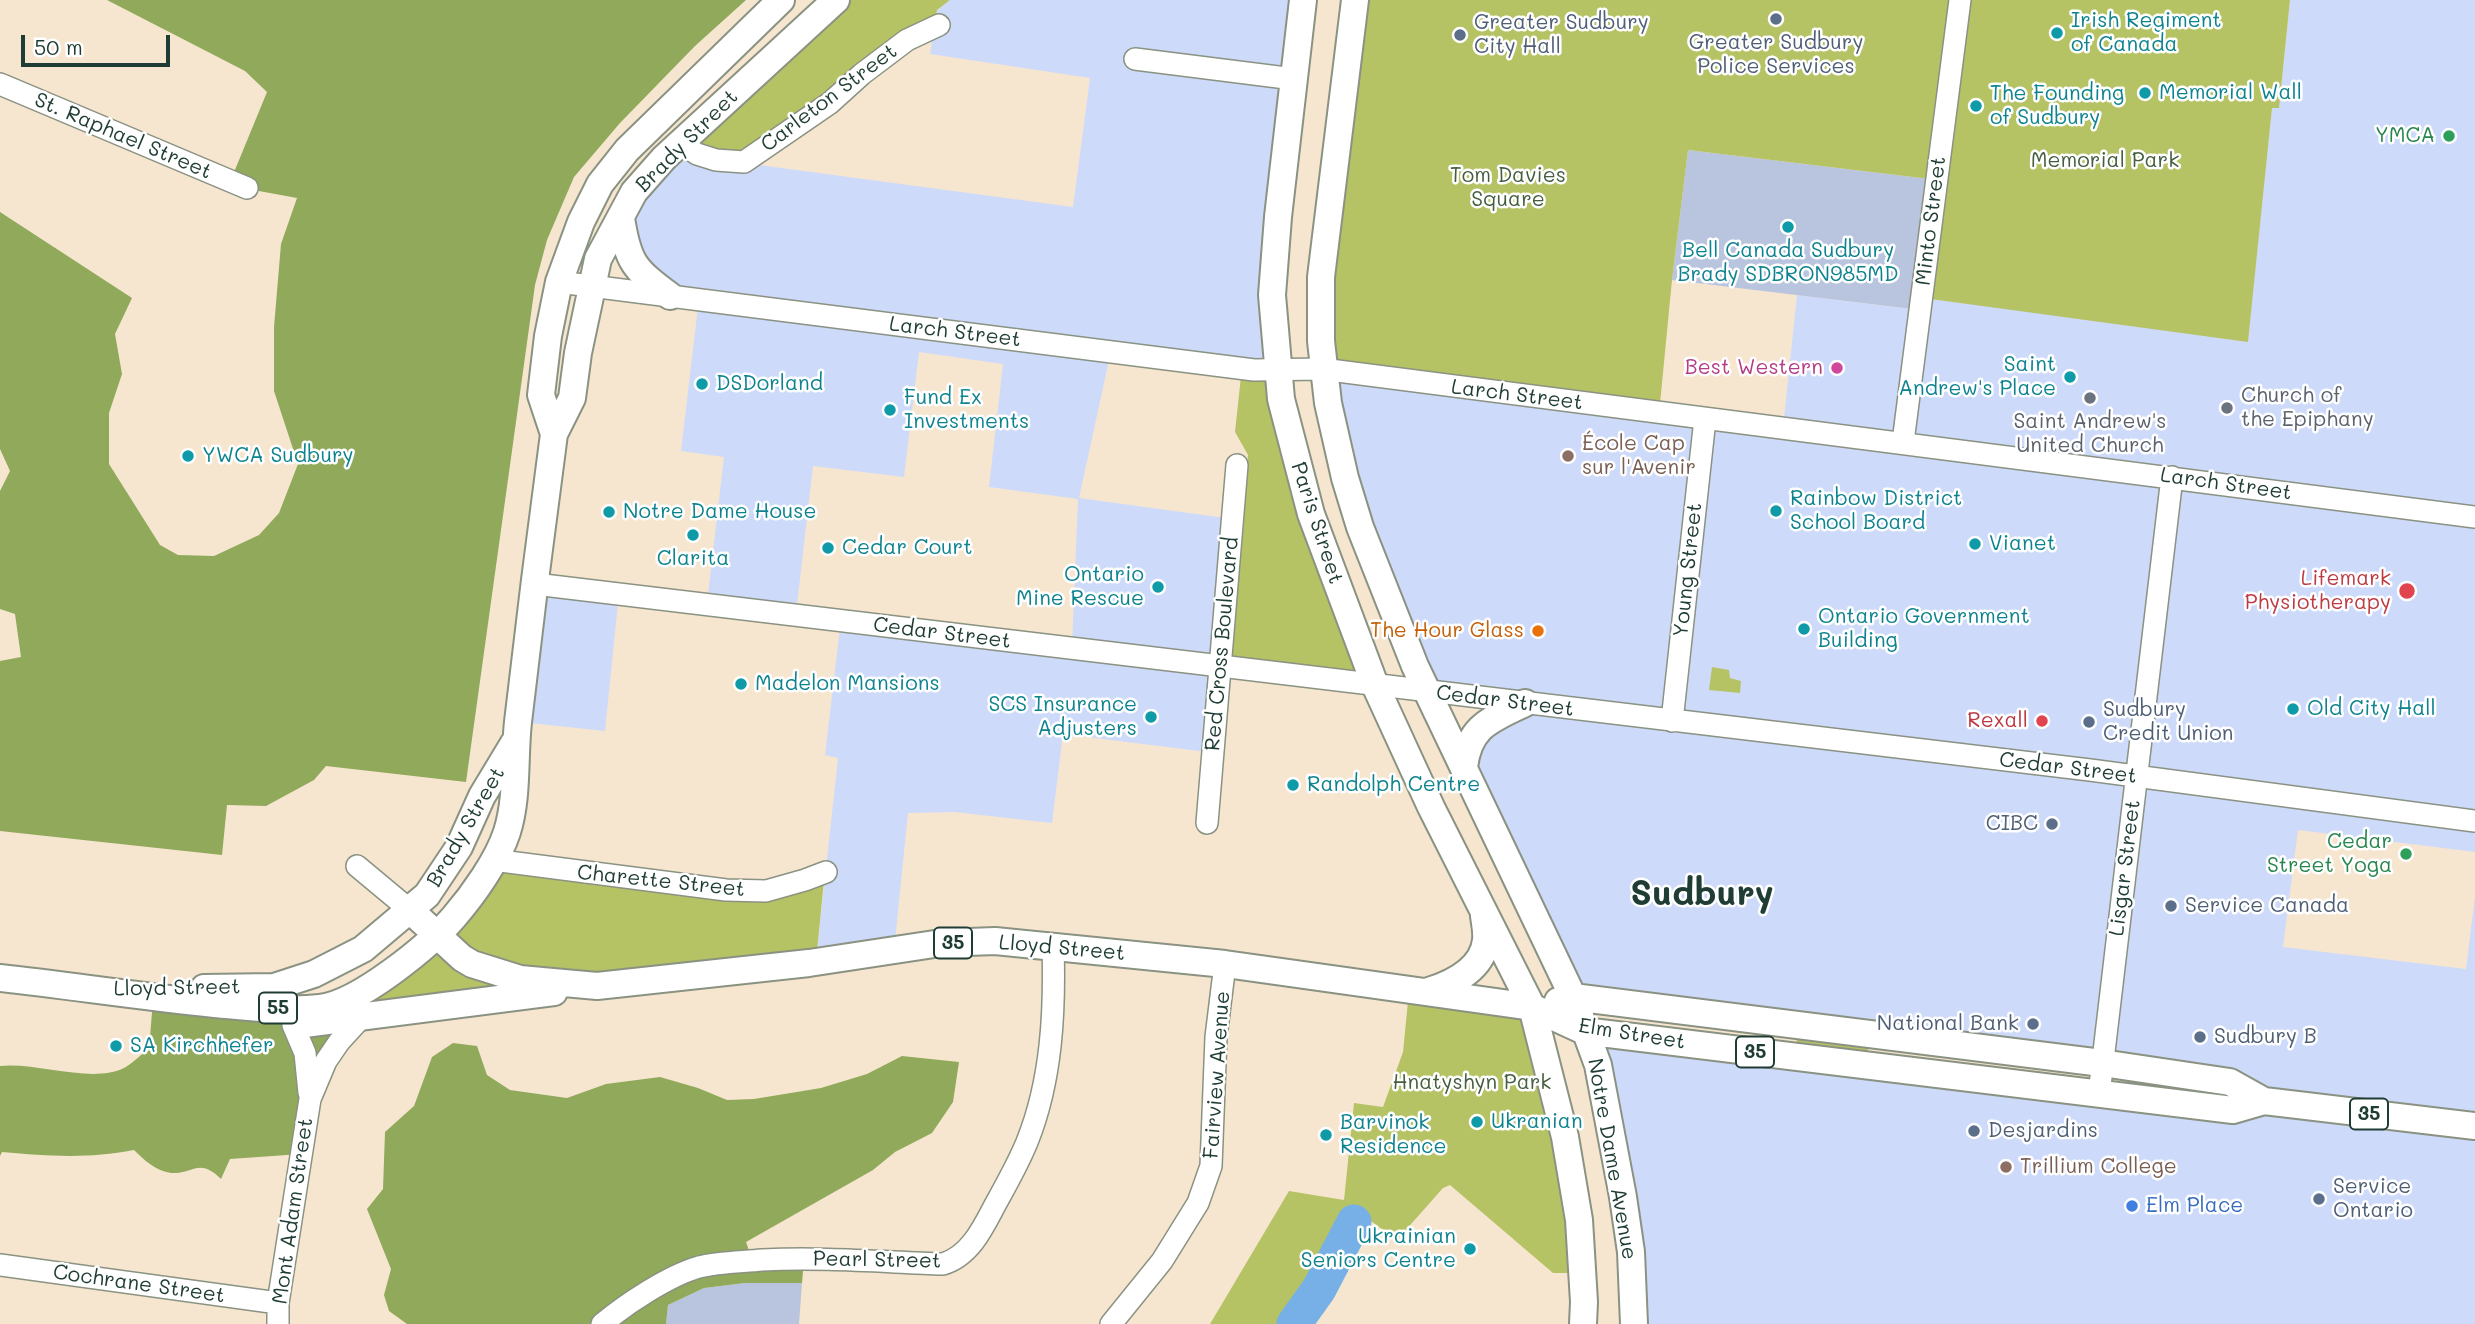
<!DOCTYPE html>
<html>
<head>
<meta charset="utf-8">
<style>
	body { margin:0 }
	#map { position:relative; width:2475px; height:1324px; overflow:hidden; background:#f6e6d0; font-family:Mali,sans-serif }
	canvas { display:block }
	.scale { position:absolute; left:21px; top:35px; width:149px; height:32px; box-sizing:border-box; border:4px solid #1f3d34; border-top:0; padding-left:9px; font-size:21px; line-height:24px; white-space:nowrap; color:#1f3d34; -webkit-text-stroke:5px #fff; paint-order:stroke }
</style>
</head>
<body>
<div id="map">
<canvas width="2475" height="1324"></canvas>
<div class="scale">50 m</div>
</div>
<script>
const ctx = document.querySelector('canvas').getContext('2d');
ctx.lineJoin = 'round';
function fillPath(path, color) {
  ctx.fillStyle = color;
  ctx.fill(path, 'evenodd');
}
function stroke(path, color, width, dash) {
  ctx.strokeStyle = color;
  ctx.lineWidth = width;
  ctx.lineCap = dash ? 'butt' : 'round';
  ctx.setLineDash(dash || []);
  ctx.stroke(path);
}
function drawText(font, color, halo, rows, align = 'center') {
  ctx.font = font + ' Mali,sans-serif';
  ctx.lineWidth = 5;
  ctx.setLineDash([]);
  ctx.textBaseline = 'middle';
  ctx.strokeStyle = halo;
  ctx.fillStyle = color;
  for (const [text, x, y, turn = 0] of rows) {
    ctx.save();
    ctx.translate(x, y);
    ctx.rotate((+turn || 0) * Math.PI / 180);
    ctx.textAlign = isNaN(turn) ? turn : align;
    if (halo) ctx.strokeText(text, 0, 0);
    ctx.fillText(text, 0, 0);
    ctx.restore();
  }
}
const built = new Path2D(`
	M950,0H1301L1277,368L1111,351L1079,498L1240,520L1215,753L1063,734L1052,823L954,812L908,813L895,941L817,951L838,758L825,755L841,619L1072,647L1078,499L989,487L1003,364L919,352L904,477L813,466L796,614L707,603L724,457L681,451L699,298L671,294L627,244L636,192L679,145L744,163L1073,207L1090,78L930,54L937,10Z
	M2290,0H2475V852L2298,830L2283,947L2466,969L2475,896V1324H1639L1591,1035L2263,1100L1574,996L1465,767L1469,744L1524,706L1430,694L1361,527L1324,371L1783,428L1797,295L1920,310L1923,298L2248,339L2272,107H2279Z
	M536,583L619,593L605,731L520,722Z`);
const industrial = new Path2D(`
	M1688,150L1938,180L1921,310L1672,280Z
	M745,1283H802L799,1324H666L668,1305L704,1288Z`);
const green = new Path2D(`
	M838,0H950L937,10L934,29L744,163L679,145Z
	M1356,0H2290L2279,108H2272L2248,342L1923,298L1938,180L1688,150L1672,280L1659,414L1324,371Z
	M1242,367L1277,368L1373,684L1222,666L1248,455L1235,432Z
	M1712,667L1729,670L1730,678L1741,681L1740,693L1709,690Z
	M495,860L726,889L825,871L817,951L312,1021L322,1002L395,971Z
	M1409,991L1531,1008L1581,1273H1553L1450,1185L1443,1188L1397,1240L1364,1216L1353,1248L1309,1324H1210L1289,1191L1344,1200L1354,1103L1383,1107L1403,1052Z
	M1797,1036L1865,1045L1868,1049V1053L1796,1046Z`);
const forest = new Path2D(`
	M107,0H746L695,46L620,123L574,177L547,240L535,285L466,782L326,766L314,780L266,806L227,805L222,855L0,831V661L21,657L15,614L0,609V491L10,471L0,449V212L132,298L115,334L122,374L109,413V464L160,545L178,555L214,556L259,535L279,513L298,464L274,391V327L281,244L297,198L248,189L230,182L267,92L245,71Z
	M154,988L366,1012L342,1040L301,1154L230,1159L221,1179C199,1157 194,1174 171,1173C156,1171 144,1160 134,1150C87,1159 49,1156 2,1152L0,1156V1066C36,1062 90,1083 122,1069C131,1065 140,1055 149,1049Z
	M453,1043L477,1046L487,1075L510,1090L567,1098L606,1084L660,1077L698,1088L727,1100L754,1099L821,1088L867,1074L902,1056L959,1062L953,1102L932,1133L895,1152L873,1170L746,1242L753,1262L804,1260L802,1283H745L704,1288L668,1305L666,1324H407L389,1311L384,1295L391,1269L367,1209L383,1189L385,1132L414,1106L432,1057Z`);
const river = new Path2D(`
	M1294,1324L1319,1289L1354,1222`);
const minor = new Path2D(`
	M1135,59L1294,79
	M0,84L247,188
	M680,143L697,154L716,160L744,162L830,103L862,74L907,40L939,25
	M559,282L1254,370L1322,369L2475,517
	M1903,442L1960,0
	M535,584L2090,770L2475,821
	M1672,721L1705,419
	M1207,823L1237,465
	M493,860L726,890L766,891L805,880L826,872
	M357,866L411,911
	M293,1025L305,1053L309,1093
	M2099,1094L2172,477
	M0,1265L278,1303
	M278,1324V1303L310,1099L326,1061L339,1042L361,1018
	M602,1324C626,1304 668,1276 699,1267C718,1262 742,1262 762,1260C823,1257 883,1262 943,1264C970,1256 983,1228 995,1205C1006,1185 1018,1164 1027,1142C1052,1080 1055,1011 1053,945
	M1111,1324L1162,1261L1198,1203L1211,1166L1216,1037L1225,964`);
const major = new Path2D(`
	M1303,0L1278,217L1272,295L1281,399L1311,514L1375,685L1431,807L1532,1007L1565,1137L1579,1220L1584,1302L1583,1324
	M1355,0L1321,277V341L1328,403L1345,478L1360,527L1415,666L1573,997L1598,1065L1623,1197L1631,1252L1634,1324
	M621,218C628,263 634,269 670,296
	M554,434L541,395L548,336L559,282L581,222L600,184L627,150L781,0
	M1464,767C1469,726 1490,720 1525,703
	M411,911L462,958L472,964L520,979L597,986L809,963L941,943L995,941L1225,964L1532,1007L1584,1031L2233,1110L2264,1101L2475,1126
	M0,978C72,986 143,997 215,1004C249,1007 286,1012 320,1008C358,1004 429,946 454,917C473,895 498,860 507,832C518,797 514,758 518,722C529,626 541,530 554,434L572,398L578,353L598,259L634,192L664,158L836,0
	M204,988L274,987L314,974L363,949L427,895L459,847L482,796L514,743
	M1429,991C1454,983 1483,969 1486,940C1487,932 1485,924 1484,916
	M1558,1001L1573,997L2102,1063L2230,1082L2264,1101
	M304,1024L554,992`);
const markers = [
	[1776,19,7,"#5c6f8a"],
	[2057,33,7,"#0f9aa8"],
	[1460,35,7,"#5c6f8a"],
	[2145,93,7,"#0f9aa8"],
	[1976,106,7,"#0f9aa8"],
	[2449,136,7,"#2e9e5b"],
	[1788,227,7,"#0f9aa8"],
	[1837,368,7,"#d1479c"],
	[2070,377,7,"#0f9aa8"],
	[702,384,7,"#0f9aa8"],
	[2090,398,7,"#6b7280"],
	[2227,408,7,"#6b7280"],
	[890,410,7,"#0f9aa8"],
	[188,456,7,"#0f9aa8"],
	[1568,456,7,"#8d6e63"],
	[1776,511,7,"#0f9aa8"],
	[609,512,7,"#0f9aa8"],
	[693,535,7,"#0f9aa8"],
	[1975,544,7,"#0f9aa8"],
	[828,548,7,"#0f9aa8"],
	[1158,587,7,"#0f9aa8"],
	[2407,591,9,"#e0444e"],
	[1804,629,7,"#0f9aa8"],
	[1538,631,7,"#e8710a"],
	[741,684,7,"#0f9aa8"],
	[2293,709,7,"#0f9aa8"],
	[1151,717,7,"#0f9aa8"],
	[2042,721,7,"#e0444e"],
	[2089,722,7,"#5c6f8a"],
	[1293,785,7,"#0f9aa8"],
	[2052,824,7,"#5c6f8a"],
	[2406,854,7,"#2e9e5b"],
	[2171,906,7,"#5c6f8a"],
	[2033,1024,7,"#5c6f8a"],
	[2200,1037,7,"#5c6f8a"],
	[116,1046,7,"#0f9aa8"],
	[1477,1122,7,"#0f9aa8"],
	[1974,1131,7,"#5c6f8a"],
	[1326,1135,7,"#0f9aa8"],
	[2006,1167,7,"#8d6e63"],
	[2319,1199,7,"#5c6f8a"],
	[2132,1206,7,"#3f7fe0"],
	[1470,1249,7,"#0f9aa8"]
];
const shields = [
	[953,943,38],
	[278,1008,38],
	[1755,1052,38],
	[2369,1114,38]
];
const shieldNames = [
	["35",953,943],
	["55",278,1008],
	["35",1755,1052],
	["35",2369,1114]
];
const cultureNames = [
	["Irish Regiment",2071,21],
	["of Canada",2071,45],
	["Memorial Wall",2159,93],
	["The Founding",1990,94],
	["of Sudbury",1990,118],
	["Bell Canada Sudbury",1788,251,"center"],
	["Brady SDBRON985MD",1788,275,"center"],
	["Saint",2056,365,"right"],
	["Andrew's Place",2056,389,"right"],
	["DSDorland",716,384],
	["Fund Ex",904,398],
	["Investments",904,422],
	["YWCA Sudbury",202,456],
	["Rainbow District",1790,499],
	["School Board",1790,523],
	["Notre Dame House",623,512],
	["Vianet",1989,544],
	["Cedar Court",842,548],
	["Clarita",693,559,"center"],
	["Ontario",1144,575,"right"],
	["Mine Rescue",1144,599,"right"],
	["Ontario Government",1818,617],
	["Building",1818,641],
	["Madelon Mansions",755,684],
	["SCS Insurance",1137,705,"right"],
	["Adjusters",1137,729,"right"],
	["Old City Hall",2307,709],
	["Randolph Centre",1307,785],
	["SA Kirchhefer",130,1046],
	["Ukranian",1491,1122],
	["Barvinok",1340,1123],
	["Residence",1340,1147],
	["Ukrainian",1456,1237,"right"],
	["Seniors Centre",1456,1261,"right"]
];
const serviceNames = [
	["Greater Sudbury",1474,23],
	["City Hall",1474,47],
	["Greater Sudbury",1776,43,"center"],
	["Police Services",1776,67,"center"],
	["Sudbury",2103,710],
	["Credit Union",2103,734],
	["CIBC",2038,824,"right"],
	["Service Canada",2185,906],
	["National Bank",2019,1024,"right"],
	["Sudbury B",2214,1037],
	["Desjardins",1988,1131],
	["Service",2333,1187],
	["Ontario",2333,1211]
];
const streetNames = [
	["Carleton Street",829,98,-37],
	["St. Raphael Street",123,136,23],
	["Brady Street",687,141,-45],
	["Minto Street",1931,221,-83],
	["Larch Street",955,332,7],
	["Larch Street",1517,395,7],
	["Larch Street",2226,484,8],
	["Paris Street",1317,523,72],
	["Young Street",1688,570,-84],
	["Cedar Street",942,633,7],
	["Red Cross Boulevard",1222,644,-85],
	["Cedar Street",1505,701,7],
	["Cedar Street",2068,768,7],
	["Brady Street",466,827,-60],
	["Lisgar Street",2125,868,-83],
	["Charette Street",661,881,6],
	["Lloyd Street",1062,948,5],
	["Lloyd Street",177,988,-1],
	["Elm Street",1632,1034,9],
	["Fairview Avenue",1217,1075,-86],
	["Notre Dame Avenue",1612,1159,80],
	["Mont Adam Street",293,1211,-82],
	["Pearl Street",877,1260,1],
	["Cochrane Street",139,1284,8]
];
const leisureNames = [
	["YMCA",2435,136],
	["Cedar",2392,842],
	["Street Yoga",2392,866]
];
const parkNames = [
	["Memorial Park",2105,161],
	["Tom Davies",1508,176],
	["Square",1508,200],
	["Hnatyshyn Park",1472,1083]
];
const hotelNames = [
	["Best Western",1823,368]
];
const worshipNames = [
	["Church of",2241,396],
	["the Epiphany",2241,420],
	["Saint Andrew's",2090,422,"center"],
	["United Church",2090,446,"center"]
];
const educationNames = [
	["École Cap",1582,444],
	["sur l'Avenir",1582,468],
	["Trillium College",2020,1167]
];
const healthNames = [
	["Lifemark",2391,579],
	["Physiotherapy",2391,603],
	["Rexall",2028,721]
];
const foodNames = [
	["The Hour Glass",1524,631]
];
const shopNames = [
	["Elm Place",2146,1206]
];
const townNames = [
	["Sudbury",1702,894]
];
fillPath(built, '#cedafa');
fillPath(industrial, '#b9c4de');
fillPath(green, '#b6c365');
fillPath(forest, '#90a95a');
stroke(river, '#76b0e6', 35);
stroke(minor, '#8a9282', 24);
stroke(major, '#8a9282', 30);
stroke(minor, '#fff', 21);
stroke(major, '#fff', 26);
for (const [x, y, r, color] of markers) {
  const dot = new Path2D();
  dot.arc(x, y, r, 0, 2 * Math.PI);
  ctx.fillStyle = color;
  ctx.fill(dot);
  stroke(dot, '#fff', 2.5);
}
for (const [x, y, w] of shields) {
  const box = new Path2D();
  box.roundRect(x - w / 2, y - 15.5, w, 31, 5);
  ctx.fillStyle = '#fff';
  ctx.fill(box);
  stroke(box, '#1f3d34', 2);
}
drawText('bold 19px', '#1f3d34', null, shieldNames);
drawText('21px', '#0d838f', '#fff', cultureNames, 'left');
drawText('21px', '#4e5e75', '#fff', serviceNames, 'left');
drawText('21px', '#1f3d34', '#fff', streetNames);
drawText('21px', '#27864d', '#fff', leisureNames, 'right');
drawText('21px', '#455e40', '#fff', parkNames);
drawText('21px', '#b23c85', '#fff', hotelNames, 'right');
drawText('21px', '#5b616d', '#fff', worshipNames, 'left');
drawText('21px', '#785e54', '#fff', educationNames, 'left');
drawText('21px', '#be3a42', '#fff', healthNames, 'right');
drawText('21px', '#c56008', '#fff', foodNames, 'right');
drawText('21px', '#366cbe', '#fff', shopNames, 'left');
drawText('bold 35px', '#1f3d34', '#fff', townNames);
</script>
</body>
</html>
